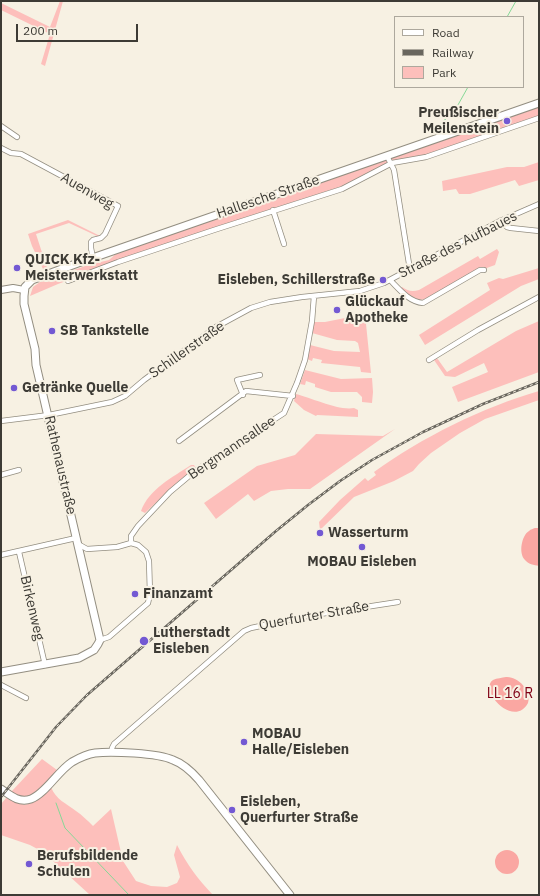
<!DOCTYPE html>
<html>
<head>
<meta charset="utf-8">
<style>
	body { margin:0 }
	#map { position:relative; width:540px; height:896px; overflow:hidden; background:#f7f1e3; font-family:"IBM Plex Sans",sans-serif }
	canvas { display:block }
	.frame { position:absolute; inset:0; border:2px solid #3d3b35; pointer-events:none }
	.legend { position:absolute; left:394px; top:16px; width:130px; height:72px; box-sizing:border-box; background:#f7f1e3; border:1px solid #ada89d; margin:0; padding:5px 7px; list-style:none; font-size:12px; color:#3d3b35 }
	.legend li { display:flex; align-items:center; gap:8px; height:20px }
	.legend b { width:20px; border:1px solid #ada89d }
	.scale { position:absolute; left:16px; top:24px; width:122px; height:18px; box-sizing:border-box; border:2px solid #3d3b35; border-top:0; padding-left:5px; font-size:12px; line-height:14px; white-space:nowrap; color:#3d3b35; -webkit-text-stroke:3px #f7f1e3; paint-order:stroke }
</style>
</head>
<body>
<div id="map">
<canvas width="540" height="896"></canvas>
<div class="frame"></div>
<ul class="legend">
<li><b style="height:5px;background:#fff"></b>Road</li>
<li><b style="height:5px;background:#69665e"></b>Railway</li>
<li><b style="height:11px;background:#fdbfbb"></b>Park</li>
</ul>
<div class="scale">200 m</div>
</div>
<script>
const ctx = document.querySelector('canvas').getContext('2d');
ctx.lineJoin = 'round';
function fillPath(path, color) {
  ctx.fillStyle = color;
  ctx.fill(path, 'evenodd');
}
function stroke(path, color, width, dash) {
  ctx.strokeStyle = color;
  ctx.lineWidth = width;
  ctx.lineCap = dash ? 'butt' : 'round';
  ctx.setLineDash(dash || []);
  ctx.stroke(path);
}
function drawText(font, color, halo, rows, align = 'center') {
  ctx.font = font + ' "IBM Plex Sans",sans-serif';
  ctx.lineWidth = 4;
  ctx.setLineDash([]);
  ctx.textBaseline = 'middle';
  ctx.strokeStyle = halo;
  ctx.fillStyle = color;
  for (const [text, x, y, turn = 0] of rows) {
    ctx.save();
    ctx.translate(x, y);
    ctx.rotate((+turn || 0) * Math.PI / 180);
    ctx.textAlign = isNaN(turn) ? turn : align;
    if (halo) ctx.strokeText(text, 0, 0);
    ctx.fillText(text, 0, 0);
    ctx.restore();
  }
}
const green = new Path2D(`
	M60,1H63L45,66L41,64L50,34L1,10V3L50,27Z
	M539,106V116L421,157L395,161L340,187L160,246L58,284L30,296L33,287L40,282L88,265L109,260L118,252Z
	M539,162V180L519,186L515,180L470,194H459L456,189L443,191L442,181L507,167H524Z
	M68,220L100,236H97L69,223L36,234L47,268L43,269L32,246L28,234Z
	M497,249L499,252L495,265L484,269L481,268L426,299C415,302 409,295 401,288L402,287C408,291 412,292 419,290L478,256L480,259Z
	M539,268V279L521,286L425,345L419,335L490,290L487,283L499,278L503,279Z
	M365,314L371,373L361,372L360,367L321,363L322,360L313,358L312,361L307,359L310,345L334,351L360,352L358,343L355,341L337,340L312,333L314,322H325Z
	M539,321V372L458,402L452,387L488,372L484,363L455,377L445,376L434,360L437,358L447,372L516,331Z
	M305,370L341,379L372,378L373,392L372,403L362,402V397L357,392H331L315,387V384L306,381L305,385L300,384Z
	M539,391V400L485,419L460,433L431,453L419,464L413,471L394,481L354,497L320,530L319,522L340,500L365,478L368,481L376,475L374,472C421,438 483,407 539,391Z
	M296,394C312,398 339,411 354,408L358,410V417L317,415L316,416L304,410L294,401Z
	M395,429L310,489H288L271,491L254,501L248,494L216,519L204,503L257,466L295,455L316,434L383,436Z
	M191,465H194L196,469L181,479L145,513L141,511C149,489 173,477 191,465Z
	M42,759L57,770V773C48,782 36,799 22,798C18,797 14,794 11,792Z
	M51,787C56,800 66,803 76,811C82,815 88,821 93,826L111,809L123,861L136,881L151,886L167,887L177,883L180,877L174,855L177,845C188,866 197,878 213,895H90L43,852L30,845L1,835V804L7,797C29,812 35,802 51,787Z`);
const forest = new Path2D(`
	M535,528H539V566C534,565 528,564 525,560C518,553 522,535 529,531C531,529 533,529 535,528Z
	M506,677C518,676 532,691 528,703C514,729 478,690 493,680C497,678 502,678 506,677Z
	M495 862a12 12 0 1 1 24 0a12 12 0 1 1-24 0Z`);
const stream = new Path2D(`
	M507,17L516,1
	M441,123L454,112L468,87
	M56,803L65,828L129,895`);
const minor = new Path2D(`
	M1,126L17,137
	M1,148L11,153L21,154L118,206L105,234L101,238L93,240L91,242V248L93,258
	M387,156L394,170L410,270
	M273,210L284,244
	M500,221L507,227L511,228L539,231
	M390,280C399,289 409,302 423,303L480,270H484
	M68,281L118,262L214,230L342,189L392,163L426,157L539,118
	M429,360L478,330L539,297
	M243,395L237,380L260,375
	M1,421L49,415L112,402L125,396L144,380L216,327L251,308L270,302L302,297L360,291L384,283L500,221L539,204
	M179,441L246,391L293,396
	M1,475L19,470
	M131,543V536L138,526L170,492L195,471L284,413L297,383L305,360L312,321L314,296
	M78,544L87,549L117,547L131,543L138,545L146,552L149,561L150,594L148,603L109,637L100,640
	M19,552L45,665
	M1,555L76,538
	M1,685L26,698
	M112,753V748L114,744L244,631L251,628L307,616L398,602`);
const tertiary = new Path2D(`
	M1,290L13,288L24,290`);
const secondary = new Path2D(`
	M1,672L79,658L94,650L98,644L100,640L36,365L35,349L24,304V296L25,287L32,280L78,263L539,103
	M1,789C11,796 19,803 31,799C45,794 58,771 72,762C79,758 87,754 95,753C111,751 158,753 173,760C184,764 192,772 199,780L290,895`);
const rail = new Path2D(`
	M1,797L56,727L87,695L276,531L308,505L340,481L372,460L423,432L483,404L539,382`);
const markers = [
	[507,121,4,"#7359d3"],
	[17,268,4,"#7359d3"],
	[383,280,4,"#7359d3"],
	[337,310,4,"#7359d3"],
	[52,331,4,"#7359d3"],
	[14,388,4,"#7359d3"],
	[320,533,4,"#7359d3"],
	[362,547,4,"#7359d3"],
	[135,594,4,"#7359d3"],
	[144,641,5,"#7359d3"],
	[244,742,4,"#7359d3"],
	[232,810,4,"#7359d3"],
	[29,864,4,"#7359d3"]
];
const poiNames = [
	["Preußischer",499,113,"right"],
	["Meilenstein",499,129,"right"],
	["QUICK Kfz-",25,260],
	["Meisterwerkstatt",25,276],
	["Eisleben, Schillerstraße",375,280,"right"],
	["Glückauf",345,302],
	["Apotheke",345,318],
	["SB Tankstelle",60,331],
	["Getränke Quelle",22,388],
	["Wasserturm",328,533],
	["MOBAU Eisleben",362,562,"center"],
	["Finanzamt",143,594],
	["Lutherstadt",153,633],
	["Eisleben",153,649],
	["MOBAU",252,734],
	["Halle/Eisleben",252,750],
	["Eisleben,",240,802],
	["Querfurter Straße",240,818],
	["Berufsbildende",37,856],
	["Schulen",37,872]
];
const streetNames = [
	["Auenweg",87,191,30],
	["Hallesche Straße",268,197,-19],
	["Straße des Aufbaues",458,245,-27],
	["Schillerstraße",187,350,-35],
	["Bergmannsallee",232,448,-34],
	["Rathenaustraße",60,465,77],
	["Birkenweg",32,608,77],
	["Querfurter Straße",314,616,-10]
];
const parkNames = [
	["LL 16 R",510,694]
];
fillPath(green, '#fdbfbb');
fillPath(forest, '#faa7a2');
stroke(stream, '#86d897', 1);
stroke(minor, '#938e81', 6);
stroke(tertiary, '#938e81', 8);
stroke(secondary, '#938e81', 9);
stroke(minor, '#fff', 4.5);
stroke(tertiary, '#fff', 6);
stroke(secondary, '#fff', 7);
stroke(rail, '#69665e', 2.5);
stroke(rail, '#f7f1e3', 1, [3]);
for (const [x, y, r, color] of markers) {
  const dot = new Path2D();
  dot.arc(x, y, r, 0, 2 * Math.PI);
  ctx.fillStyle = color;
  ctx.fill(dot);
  stroke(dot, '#f7f1e3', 1.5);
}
drawText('bold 14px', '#3d3b35', '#f7f1e3', poiNames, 'left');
drawText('14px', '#3d3b35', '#f7f1e3', streetNames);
drawText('14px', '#7f0014', '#f7f1e3', parkNames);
</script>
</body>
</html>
